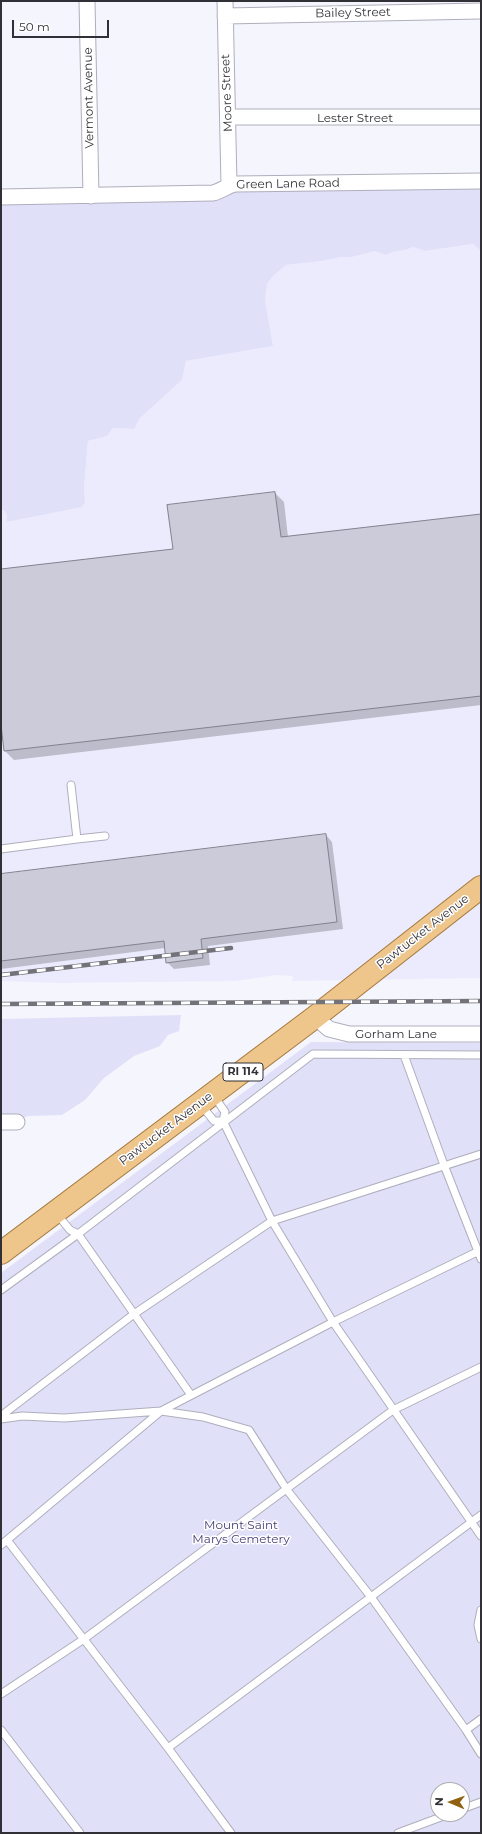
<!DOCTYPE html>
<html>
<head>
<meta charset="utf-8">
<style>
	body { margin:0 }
	#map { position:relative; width:482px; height:1834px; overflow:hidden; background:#f5f5fe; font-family:Montserrat,sans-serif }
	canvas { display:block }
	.frame { position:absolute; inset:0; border:2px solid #313036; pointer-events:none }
	.north { position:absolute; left:430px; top:1782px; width:40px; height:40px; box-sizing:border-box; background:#fff; border:1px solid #adacaf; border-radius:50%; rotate:272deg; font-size:11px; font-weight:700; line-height:16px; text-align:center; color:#313036 }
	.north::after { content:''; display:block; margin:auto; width:14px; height:18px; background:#926110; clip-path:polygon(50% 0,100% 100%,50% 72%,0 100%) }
	.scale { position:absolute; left:12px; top:20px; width:97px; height:18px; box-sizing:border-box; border:2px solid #313036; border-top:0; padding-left:5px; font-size:12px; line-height:14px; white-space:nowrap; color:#313036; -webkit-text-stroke:3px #fff; paint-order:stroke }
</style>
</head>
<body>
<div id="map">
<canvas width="482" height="1834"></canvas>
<div class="frame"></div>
<div class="north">N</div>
<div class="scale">50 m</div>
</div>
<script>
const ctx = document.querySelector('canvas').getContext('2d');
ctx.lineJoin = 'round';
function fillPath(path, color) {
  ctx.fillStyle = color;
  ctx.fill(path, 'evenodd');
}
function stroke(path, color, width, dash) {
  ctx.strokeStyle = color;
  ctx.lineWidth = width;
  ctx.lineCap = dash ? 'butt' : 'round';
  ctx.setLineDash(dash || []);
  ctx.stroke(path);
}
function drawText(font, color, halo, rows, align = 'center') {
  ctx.font = font + ' Montserrat,sans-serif';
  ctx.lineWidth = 3;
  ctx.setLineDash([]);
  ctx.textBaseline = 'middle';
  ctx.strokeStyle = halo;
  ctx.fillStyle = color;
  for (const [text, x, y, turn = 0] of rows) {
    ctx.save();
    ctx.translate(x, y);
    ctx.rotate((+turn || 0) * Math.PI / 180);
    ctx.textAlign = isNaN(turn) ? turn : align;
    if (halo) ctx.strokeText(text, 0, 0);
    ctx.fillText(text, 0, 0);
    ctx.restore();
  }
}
const built = new Path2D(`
	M473,244L481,251V978L292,981L293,976L276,975L236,981L57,983L1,981V510H4L7,516L6,522L85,502L84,488L88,441L107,436L113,428L134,429L140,418L182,380L186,361L273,346L265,300L267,284L273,276L286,265L322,261L341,257H352L375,251L408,250L413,247L425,251Z`);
const green = new Path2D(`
	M481,180V251L473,244L425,251L413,247C403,253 396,248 386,255L375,251L352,257H341L322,261L286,265L273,276L267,284L265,300L273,346L186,361L182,380L140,418L134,429L113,428L107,436L88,441L84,488L85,502L82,507L6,522L7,516L4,510H1V196Z
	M181,1015L179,1031L168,1035L160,1046L134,1056L104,1078L85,1100L62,1115L28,1116L17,1121H1V1019Z
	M311,1042L481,1043V1833H1V1273ZM438,1790H462V1814H438Z`);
const shadow = new Path2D(`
	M275,493L284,502L288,537L481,515V705L14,760L5,751L1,716V570L174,550Z
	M326,835L332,842L343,929L208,946L210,965L174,969L167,962L165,948L1,969V875Z`);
const building = new Path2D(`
	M275,492L281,537L481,514V696L4,751L1,725V569L173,549L167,505Z
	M326,834L337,922L201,939L203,958L166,963L164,941L1,961V874Z`);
const lane = new Path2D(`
	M77,839L105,836
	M1,849L77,839L71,785
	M404,1055L444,1165L481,1259
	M214,1096L225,1112L223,1121L272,1221L333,1322L481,1536
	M201,1105L214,1121H223
	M56,1213L70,1230L78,1234L191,1395
	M1,1290L78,1234L313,1054L481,1055
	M1,1416L134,1314L272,1221L481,1154
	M1,1419L22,1416L64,1418L161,1411L203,1417L249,1430L287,1490L371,1597L466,1730L481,1754
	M7,1540L168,1748L231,1833
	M1,1545L161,1411L333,1322L481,1250
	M481,1610L478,1625L481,1639
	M1,1694L84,1639L393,1410L481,1367
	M1,1730L80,1833
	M466,1730L481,1719
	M168,1748L481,1515
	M462,1809L481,1802
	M398,1833L449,1814`);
const street = new Path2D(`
	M87,1L91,196
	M225,1L229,185
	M225,16L481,11
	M228,117H481
	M1,197L213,193C222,191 227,185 236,184L481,181
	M315,1017L329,1029L349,1034H481
	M1,1122H17`);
const primary = new Path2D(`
	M1,1253L315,1017L481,887`);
const rail = new Path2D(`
	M1,975L231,948
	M1,1004L481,1001`);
const shields = [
	[243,1072,40]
];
const shieldNames = [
	["RI 114",243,1072]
];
const streetNames = [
	["Bailey Street",353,13,-1],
	["Moore Street",227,93,-92],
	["Vermont Avenue",89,98,-91],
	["Lester Street",355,118],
	["Green Lane Road",288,184,-1],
	["Pawtucket Avenue",423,932,-38],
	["Gorham Lane",396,1034],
	["Pawtucket Avenue",166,1129,-37]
];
const parkNames = [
	["Mount Saint",241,1525],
	["Marys Cemetery",241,1539]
];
fillPath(built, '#ecebfd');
fillPath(green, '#e1e0f9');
fillPath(shadow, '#0003');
fillPath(building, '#cccbda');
stroke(building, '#83828f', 1);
stroke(lane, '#afaebc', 9);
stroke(street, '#afaebc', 17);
stroke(primary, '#a4783b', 24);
stroke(lane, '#fff', 7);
stroke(street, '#fff', 15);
stroke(primary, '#eec58b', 22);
stroke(rail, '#737279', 4.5);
stroke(rail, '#fff', 3, [9]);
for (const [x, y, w] of shields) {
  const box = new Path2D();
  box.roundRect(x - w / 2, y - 9, w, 18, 3);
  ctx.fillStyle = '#fff';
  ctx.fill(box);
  stroke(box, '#313036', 1);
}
drawText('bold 11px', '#313036', null, shieldNames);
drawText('12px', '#313036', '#fff', streetNames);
drawText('12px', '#453e73', '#fff', parkNames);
</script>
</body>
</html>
